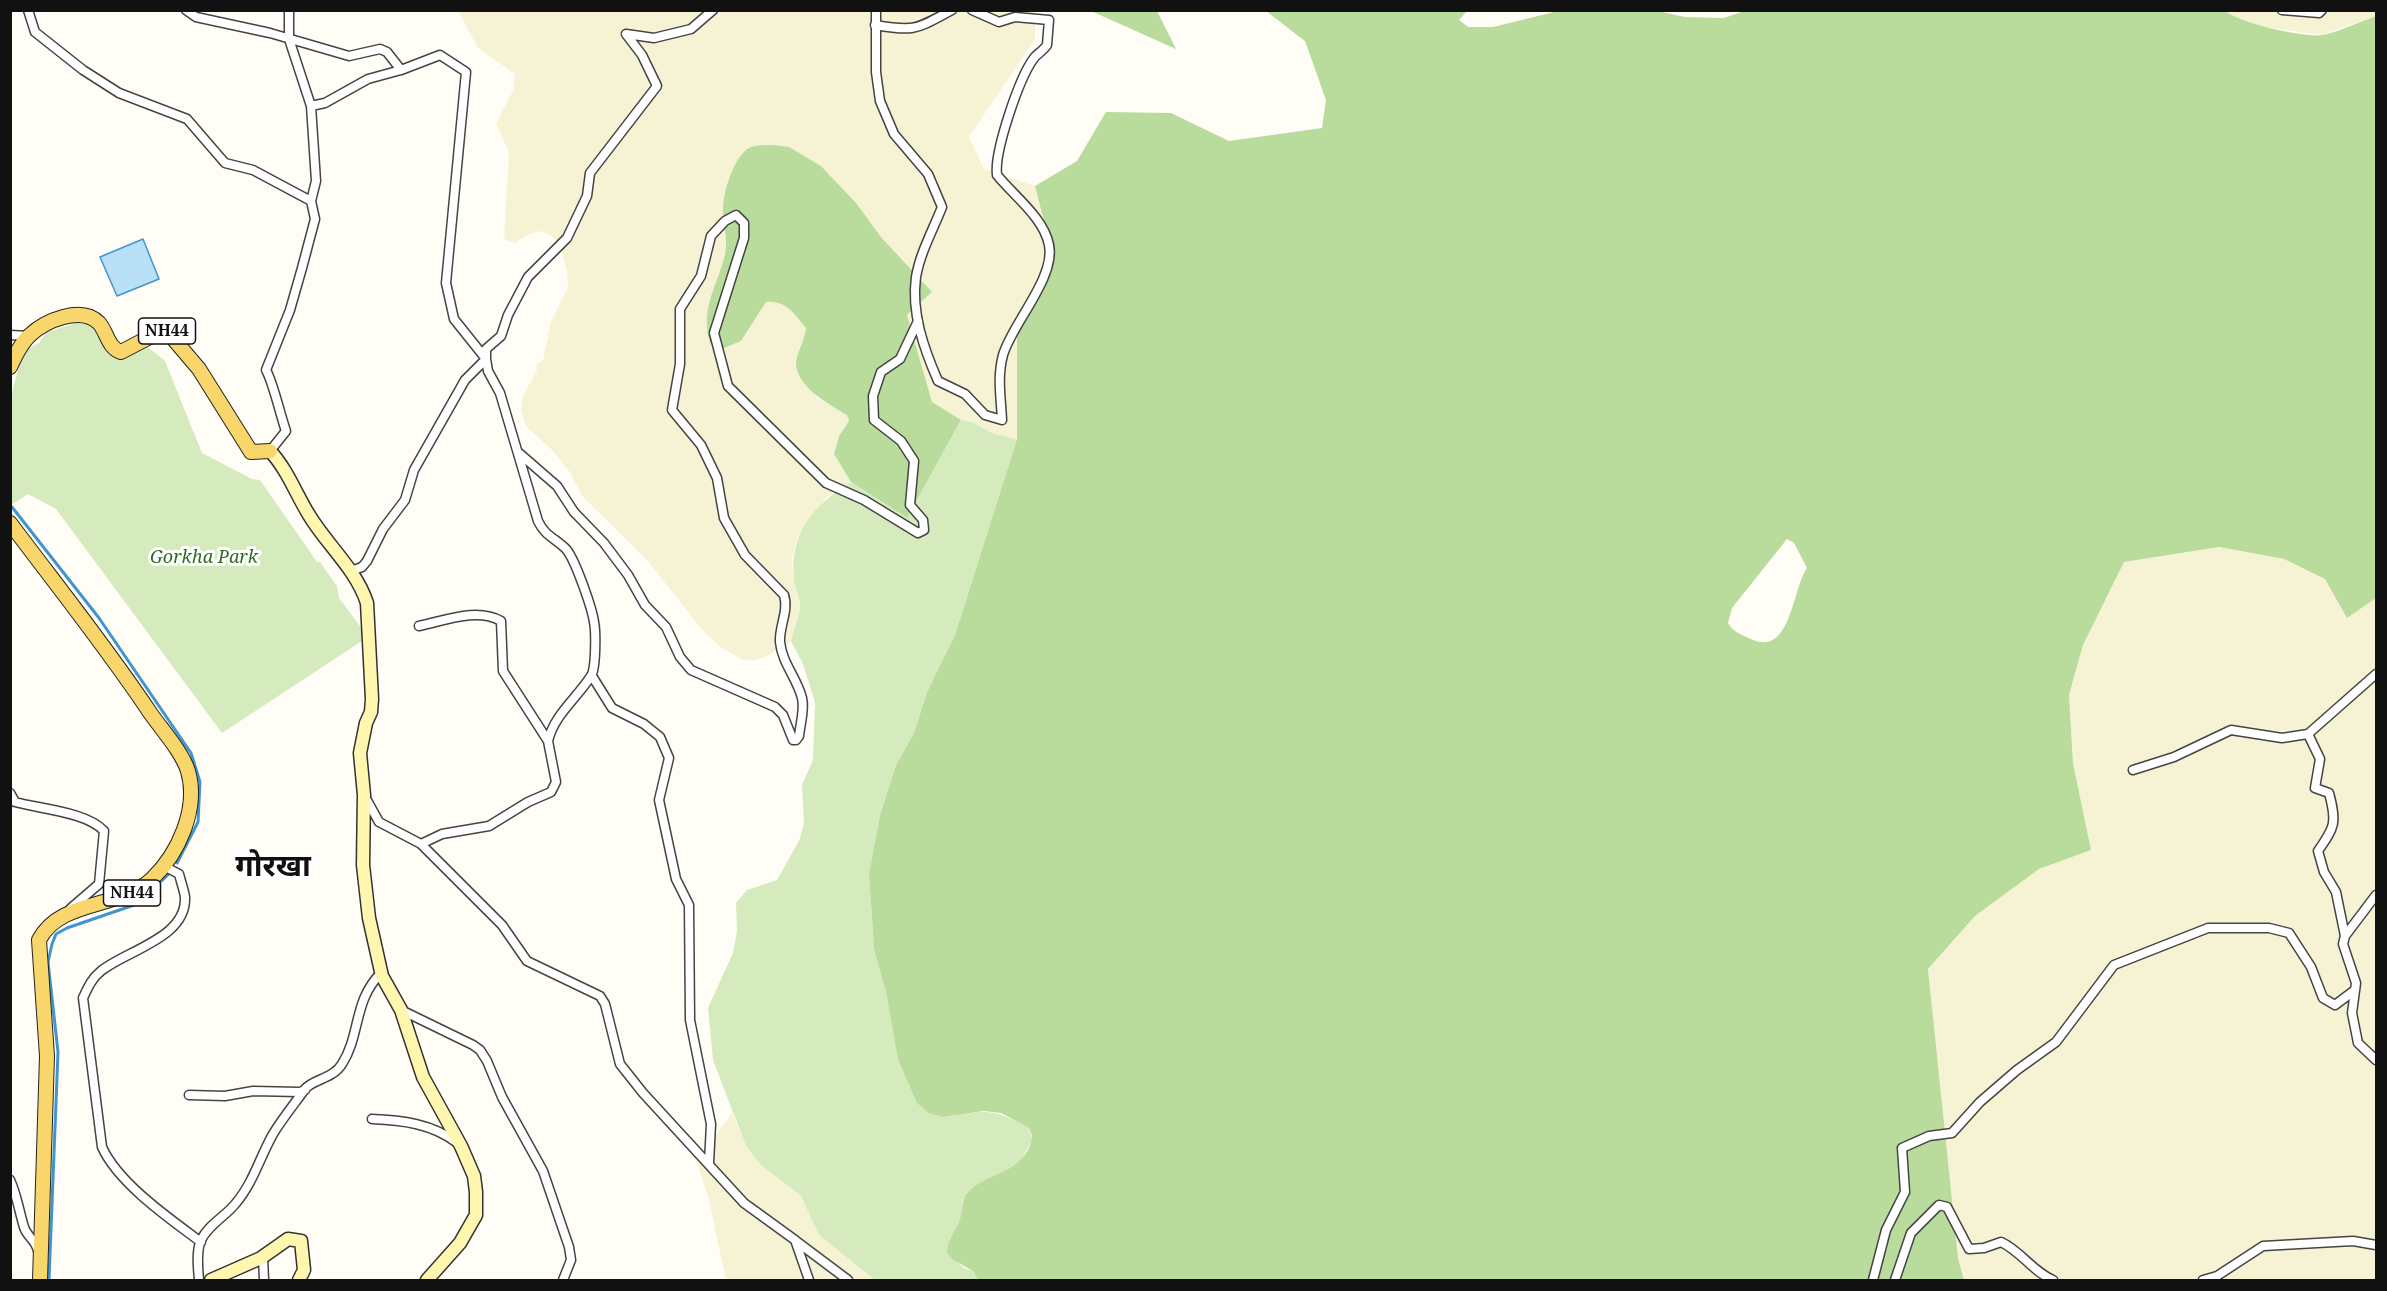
<!DOCTYPE html>
<html>
<head>
<meta charset="utf-8">
<style>
	body { margin:0 }
	#map { position:relative; width:2387px; height:1291px; overflow:hidden; background:#fffdf5; font-family:"Noto Serif",serif }
	canvas { display:block }
	.frame { position:absolute; inset:0; border:12px solid #111; pointer-events:none }
</style>
</head>
<body>
<div id="map">
<canvas width="2387" height="1291"></canvas>
<div class="frame"></div>
</div>
<script>
const ctx = document.querySelector('canvas').getContext('2d');
ctx.lineJoin = 'round';
function fillPath(path, color) {
  ctx.fillStyle = color;
  ctx.fill(path, 'evenodd');
}
function stroke(path, color, width, dash) {
  ctx.strokeStyle = color;
  ctx.lineWidth = width;
  ctx.lineCap = dash ? 'butt' : 'round';
  ctx.setLineDash(dash || []);
  ctx.stroke(path);
}
function drawText(font, color, halo, rows, align = 'center') {
  ctx.font = font + ' "Noto Serif","Noto Sans Devanagari",serif';
  ctx.lineWidth = 6;
  ctx.setLineDash([]);
  ctx.textBaseline = 'middle';
  ctx.strokeStyle = halo;
  ctx.fillStyle = color;
  for (const [text, x, y, turn = 0] of rows) {
    ctx.save();
    ctx.translate(x, y);
    ctx.rotate((+turn || 0) * Math.PI / 180);
    ctx.textAlign = isNaN(turn) ? turn : align;
    if (halo) ctx.strokeText(text, 0, 0);
    ctx.fillText(text, 0, 0);
    ctx.restore();
  }
}
const farmland = new Path2D(`
	M2376,10V16L2321,35L2259,26L2230,16L2224,11Z
	M458,11H1035V39L969,137L984,169L1035,186L1054,261L1017,329V439L993,434L972,422L961,420L932,403L907,315L932,292L881,237L830,175L789,147L774,145L752,147L745,151L728,185L724,197L725,251L720,274L723,349L741,341L766,302L777,301L787,307L806,327L804,343L796,360L817,398L847,415L849,421L839,436L834,454L851,482L827,497L797,538L792,559L794,582L801,606L791,641L767,656L756,660H743L722,648L704,632L648,561L582,496L570,472L553,451L526,426L521,409L523,396L537,370L536,365L543,360L551,322L568,287L567,272L562,252L552,236L541,231L525,236L515,243L504,239L509,152L496,123L513,91L515,74L478,48Z
	M2219,547L2284,559L2326,579L2347,618L2376,598V1280H1964L1958,1258L1928,969L1975,916L2039,869L2091,850L2073,763L2069,695L2083,645L2124,562Z
	M732,1113L746,1146L761,1165L801,1196L819,1235L875,1280H726L709,1200L697,1162Z`);
const green = new Path2D(`
	M80,322L92,323L118,360L148,347L165,361L202,453L252,479L260,480L317,562H320L337,586L339,598L368,637L222,733L56,509L28,494L11,505V397L21,358L27,349L39,343L47,332Z
	M961,420L972,422L994,434L1017,439L955,635L927,692L914,733L896,765L880,815L869,874L874,949L887,996L943,1117C985,1111 990,1106 1029,1128L1032,1139L1020,1164L967,1192L962,1203L965,1210L947,1252L964,1268L973,1271L978,1280H875L819,1235L801,1196L761,1165L746,1146L713,1060L708,1008L733,953L737,931L736,903L747,890L777,880L799,841L804,824L802,785L813,760L815,702L803,664L791,641C793,632 801,611 800,605C800,597 794,587 794,579C789,532 814,505 851,482L907,518Z`);
const forest = new Path2D(`
	M1562,10H1653L1685,17L1724,18L1747,10H2224C2238,23 2305,38 2323,35C2341,31 2359,22 2376,16V598L2347,618L2325,579L2284,559L2219,547L2124,562L2083,645L2069,695L2073,763L2091,850L2039,869L1975,916L1928,969L1958,1258L1964,1280H978L973,1271L952,1259L947,1252C947,1242 955,1231 959,1222C964,1211 961,1198 968,1192C990,1170 1026,1175 1032,1136L1029,1128L1001,1113L984,1111L943,1117L929,1113L917,1103L898,1059L887,996L874,949L869,874L880,815L896,765L914,733L927,692L955,635L1017,439V329L1054,261L1035,186L1077,161L1106,112L1171,113L1229,141L1322,128L1326,100L1305,41L1266,11H1467L1459,20L1468,27H1493ZM1787,539L1794,543L1807,568C1792,589 1791,658 1751,639C1742,635 1733,632 1728,623L1732,608Z
	M1091,11H1157L1176,49Z
	M774,145L789,147L821,166L856,203L881,237L932,292L907,315L932,402L961,420L907,518L851,482L834,454L839,436L849,421L847,415C830,405 796,387 796,363C796,355 805,340 806,328C794,314 786,300 766,302L741,341L722,349L710,343C700,307 717,288 725,254C728,238 722,223 723,208C723,192 735,153 751,147C758,145 767,145 774,145Z`);
const water = new Path2D(`
	M143,239L159,279L117,296L100,257Z`);
const stream = new Path2D(`
	M12,507L99,618L191,753L200,782L198,822L177,863
	M49,1280L58,1052L48,962L52,944L56,934L67,928L137,904L171,872`);
const street = new Path2D(`
	M28,10L35,32L83,70L119,93L187,119L225,163L253,170L311,201L315,219L302,268L290,310L266,370C273,382 280,414 286,431L270,451
	M186,10L196,17L270,33L349,56L380,49L387,52L401,70L368,79L325,103L311,106
	M289,10V39L311,106L316,181L311,201
	M876,10V72L880,101L894,134L928,174L942,207C933,230 920,253 916,277C911,313 924,349 938,381L965,394L985,415L1002,420C1001,398 997,377 1003,355C1012,324 1056,277 1049,245C1044,218 1014,196 997,175C994,152 1019,78 1034,58C1037,54 1043,51 1047,45L1049,20L1015,17L999,22L972,10
	M2282,10L2319,13L2322,10
	M875,25C916,32 916,29 952,10
	M401,70L440,55L466,72L446,283L454,319L486,359L488,371L500,393L538,521C545,536 555,538 566,549C575,559 592,608 594,622C596,631 596,669 591,676C577,698 554,715 548,741
	M10,335L29,336
	M519,453L557,486L574,512L604,543L628,575L645,605L666,627L680,657L691,670L775,707L783,715L793,740H796L799,736C800,725 805,709 802,698C797,678 782,663 780,642C779,626 789,611 784,595L745,555L724,518L717,478L701,445L672,410L680,364V309L701,276L711,236L725,221L736,215L744,223V238L714,333L728,386L826,483L864,500L918,533L924,530L923,520L910,505L914,461L901,441L874,420L873,396L881,372L900,359L918,321
	M351,571L362,567L367,561L383,529L405,500L414,470L465,380L486,359V349L501,336L508,315L528,277L567,238L587,196L590,173L657,86L642,55L626,34L654,38L691,29L713,10
	M419,626C444,621 477,607 501,621L503,671L548,741L556,782L551,792L528,802L489,826L442,834L421,844
	M592,676L612,708L644,724L660,737L669,758L659,800L676,879L689,905L690,1020L711,1124L709,1163
	M2308,734L2320,759L2315,788L2329,793C2337,822 2335,827 2318,851L2324,872L2336,892L2345,936L2343,944L2356,983L2352,1013L2358,1043L2376,1060
	M2133,770L2174,757L2231,730L2282,738L2308,734L2376,674
	M10,793L15,802C40,809 87,812 104,831L99,884L70,909
	M364,795L379,822L421,844L502,925L527,961L600,996L605,1004L620,1064L643,1093L744,1203L795,1240L809,1280
	M164,866L179,874C181,882 184,890 185,897C187,938 127,950 101,971C92,978 88,987 83,998L102,1147C118,1183 170,1219 201,1242
	M2345,936L2376,895
	M401,1010L473,1045L480,1050L487,1061L502,1097L543,1171L569,1247L571,1260L563,1280
	M189,1095L225,1096L253,1091L300,1092L305,1090
	M372,1119C402,1120 432,1124 456,1142
	M10,1180C17,1195 19,1211 24,1227C27,1237 36,1240 38,1251
	M796,1241L848,1280
	M263,1257L264,1280
	M199,1280C198,1268 196,1251 201,1240C209,1224 226,1216 236,1203C253,1183 260,1157 273,1134C282,1119 295,1103 305,1089C313,1079 333,1079 342,1064C361,1034 353,1001 381,973
	M1873,1280L1886,1230L1905,1192L1902,1148L1929,1136L1952,1133L1980,1102L2017,1070L2056,1042L2114,965L2208,928H2269L2289,933L2311,967L2323,998L2335,1005L2355,990
	M1895,1280L1911,1233L1939,1205L1947,1207L1969,1249L1984,1248L2001,1242C2021,1251 2033,1272 2053,1280
	M2203,1280L2217,1276L2263,1246L2353,1241L2376,1245`);
const secondary = new Path2D(`
	M270,451C287,469 296,494 309,515C327,545 356,569 367,603L372,699L371,712L366,723L360,753L364,795L363,865L369,918L382,976L401,1010L423,1077L461,1146L474,1176L476,1192V1215L460,1243L427,1280
	M211,1280L261,1258L288,1239L301,1241L304,1270L299,1280`);
const primary = new Path2D(`
	M10,367C15,356 21,343 30,335C45,321 81,305 99,323C107,332 108,348 121,352L165,329L199,369L251,452L270,451
	M10,523C58,587 107,648 151,714C163,731 182,752 188,771C199,809 178,854 152,879C120,909 60,899 39,940L47,1056L40,1280`);
const shields = [
	[167,331,57],
	[132,893,57]
];
const shieldNames = [
	["NH44",167,331],
	["NH44",132,893]
];
const parkNames = [
	["Gorkha Park",204,558]
];
const townNames = [
	["गोरखा",273,867]
];
fillPath(farmland, '#f6f3d4');
fillPath(green, '#d5ebbd');
fillPath(forest, '#b9dc9c');
fillPath(water, '#b9e0f7');
stroke(water, '#3f96cf', 1.5);
stroke(stream, '#3f96cf', 3);
stroke(street, '#444', 11);
stroke(secondary, '#333', 15);
stroke(primary, '#222', 16);
stroke(street, '#fff', 8);
stroke(secondary, '#fff6b0', 12);
stroke(primary, '#f9d66b', 14);
for (const [x, y, w] of shields) {
  const box = new Path2D();
  box.roundRect(x - w / 2, y - 13, w, 26, 4.5);
  ctx.fillStyle = '#fff';
  ctx.fill(box);
  stroke(box, '#111', 1.5);
}
drawText('bold 16px', '#111', null, shieldNames);
drawText('italic 18px', '#2f6b1f', '#fff', parkNames);
drawText('bold 30px', '#111', '#fff', townNames);
</script>
</body>
</html>
